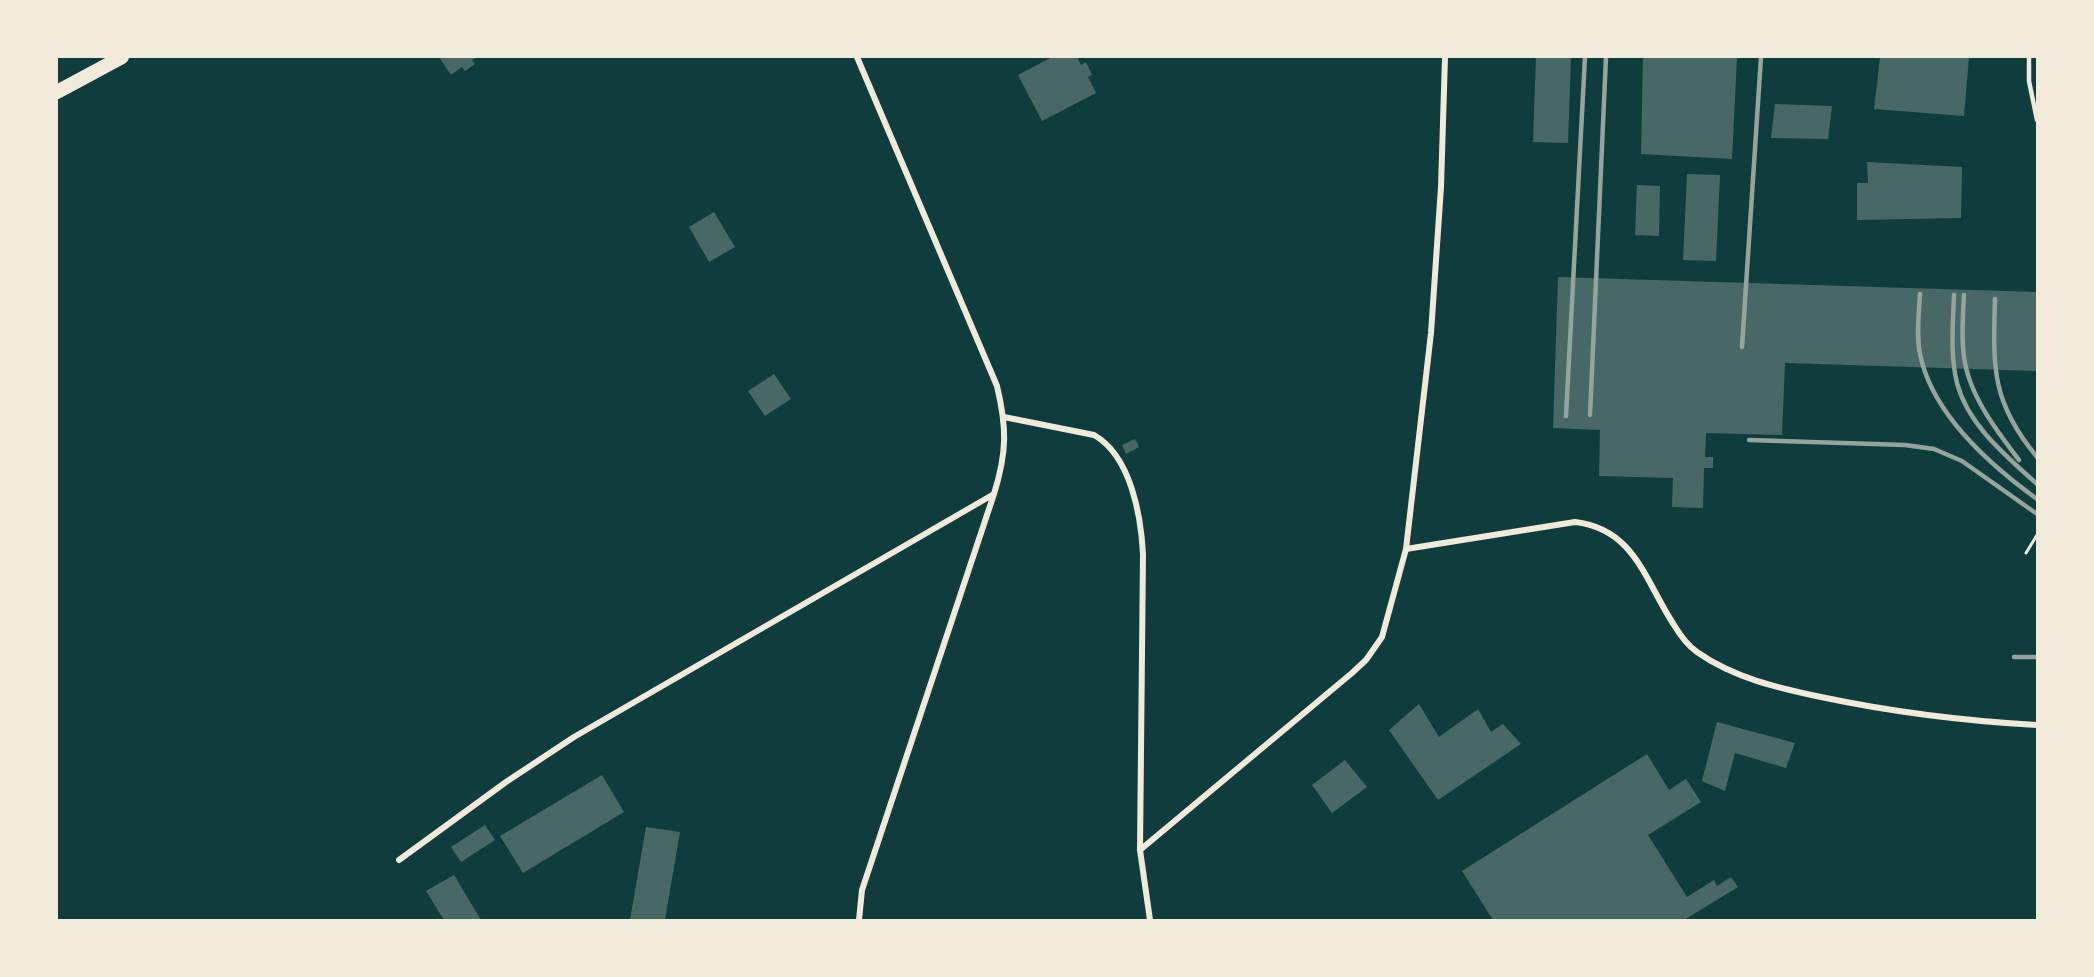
<!DOCTYPE html>
<html>
<head>
<meta charset="utf-8">
<style>
	body { margin:0 }
	#map { position:relative; width:2094px; height:977px; overflow:hidden; background:#0f3d3e; font-family:"Work Sans",sans-serif }
	canvas { display:block }
	.frame { position:absolute; inset:0; border:58px solid #f1e9da; pointer-events:none }
</style>
</head>
<body>
<div id="map">
<canvas width="2094" height="977"></canvas>
<div class="frame"></div>
</div>
<script>
const ctx = document.querySelector('canvas').getContext('2d');
ctx.lineJoin = 'round';
function fillPath(path, color) {
  ctx.fillStyle = color;
  ctx.fill(path, 'evenodd');
}
function stroke(path, color, width, dash) {
  ctx.strokeStyle = color;
  ctx.lineWidth = width;
  ctx.lineCap = dash ? 'butt' : 'round';
  ctx.setLineDash(dash || []);
  ctx.stroke(path);
}
const building = new Path2D(`
	M439,57H477L472,60L475,64L465,71L462,67L451,75Z
	M1052,57H1077L1081,65L1086,62L1092,75L1088,77L1096,93L1042,121L1018,75Z
	M1536,57H1571L1568,143L1533,142Z
	M1643,57H1737L1732,159L1641,154Z
	M1880,57H1969L1964,116L1874,109Z
	M1775,104L1832,106L1828,139L1771,138Z
	M1867,162L1962,167L1961,218L1857,220V183H1868Z
	M1687,174L1720,175L1716,261L1683,260Z
	M1637,185L1660,186L1659,236L1635,235Z
	M714,212L735,247L709,262L689,227Z
	M1558,277L2037,292V371L1785,363L1782,435L1706,433L1705,457H1713V468H1704L1703,508L1672,507L1673,478L1599,476L1600,430L1553,428Z
	M774,374L791,399L765,416L748,391Z
	M1135,439L1139,447L1126,454L1122,445Z
	M1419,704L1439,737L1478,709L1491,732L1503,724L1521,744L1438,800L1389,730Z
	M1717,722L1795,743L1786,768L1735,753L1725,791L1702,781Z
	M1647,754L1669,790L1686,779L1701,802L1648,835L1687,897L1714,880L1717,886L1731,877L1738,887L1684,920H1493L1462,871Z
	M1345,760L1367,787L1332,813L1312,785Z
	M602,775L624,812L523,873L500,836Z
	M485,825L495,840L461,862L451,847Z
	M646,827L680,832L665,920H630Z
	M454,875L481,920H444L426,891Z`);
const path = new Path2D(`
	M2026,553L2037,535`);
const service = new Path2D(`
	M2029,57V81L2037,120`);
const minor = new Path2D(`
	M1004,417L1094,435C1131,456 1141,516 1143,554L1140,850L1150,920
	M1406,549L1575,522C1635,529 1645,581 1674,625C1680,635 1687,645 1697,652C1734,678 1778,688 1821,697C1892,712 1964,721 2037,725
	M1140,850L1352,673L1366,660L1382,637L1406,549L1431,333L1441,187L1445,57
	M399,860L506,782L574,737L994,494C1007,452 1007,428 997,386L857,57
	M859,920L862,890L994,494`);
const primary = new Path2D(`
	M57,92L122,57`);
const rail = new Path2D(`
	M1920,294C1919,313 1916,335 1920,354C1932,414 1990,465 2037,499
	M1954,295C1953,324 1950,355 1957,383C1968,425 2006,456 2037,484
	M1964,295C1963,315 1961,337 1964,357C1969,395 1996,430 2019,460
	M1995,299C1993,367 1991,402 2037,457
	M1742,347L1761,57
	M1590,415L1606,57
	M1566,416L1585,57
	M1749,440L1905,445L1934,449L1962,461L2037,514
	M2014,657H2037`);
fillPath(building, '#486865');
stroke(path, '#f1e9da', 3);
stroke(service, '#f1e9da', 4.5);
stroke(minor, '#f1e9da', 6);
stroke(primary, '#f1e9da', 14);
stroke(rail, '#97a49c', 4.5);
</script>
</body>
</html>
